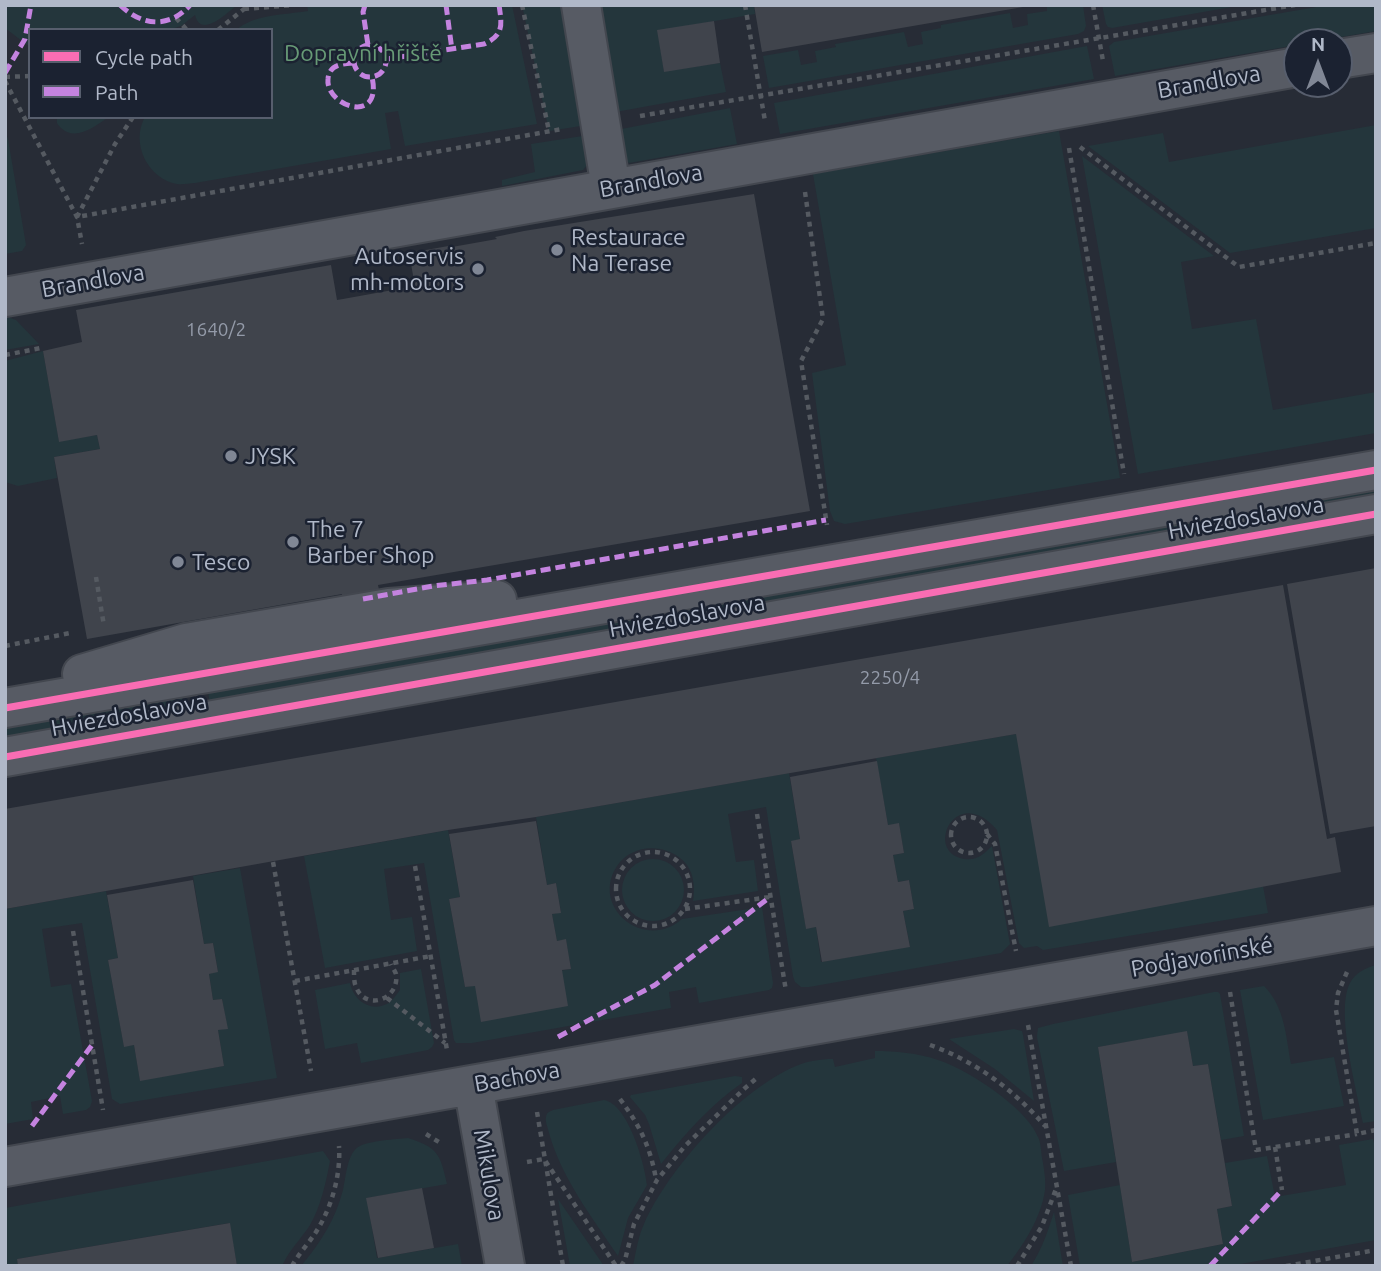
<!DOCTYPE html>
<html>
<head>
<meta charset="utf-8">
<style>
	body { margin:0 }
	#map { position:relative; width:1381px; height:1271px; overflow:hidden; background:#272c36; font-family:Ubuntu,sans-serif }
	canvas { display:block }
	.frame { position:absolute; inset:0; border:7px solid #b0b8c8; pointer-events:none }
	.legend { position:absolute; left:28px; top:28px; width:245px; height:91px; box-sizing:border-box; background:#1b2231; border:2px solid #575e6d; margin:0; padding:9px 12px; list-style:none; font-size:21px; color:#b0b8c8 }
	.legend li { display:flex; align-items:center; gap:14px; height:35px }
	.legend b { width:35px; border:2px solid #575e6d }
	.north { position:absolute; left:1283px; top:28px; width:70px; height:70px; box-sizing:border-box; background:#1b2231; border:2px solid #575e6d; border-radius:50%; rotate:0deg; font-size:19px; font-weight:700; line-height:28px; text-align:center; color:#b0b8c8 }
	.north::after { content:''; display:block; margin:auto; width:24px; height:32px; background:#808795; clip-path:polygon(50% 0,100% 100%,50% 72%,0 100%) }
</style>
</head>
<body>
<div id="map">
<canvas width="1381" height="1271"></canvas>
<div class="frame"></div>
<ul class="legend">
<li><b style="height:9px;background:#f96db3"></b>Cycle path</li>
<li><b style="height:9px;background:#c483df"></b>Path</li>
</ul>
<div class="north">N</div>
</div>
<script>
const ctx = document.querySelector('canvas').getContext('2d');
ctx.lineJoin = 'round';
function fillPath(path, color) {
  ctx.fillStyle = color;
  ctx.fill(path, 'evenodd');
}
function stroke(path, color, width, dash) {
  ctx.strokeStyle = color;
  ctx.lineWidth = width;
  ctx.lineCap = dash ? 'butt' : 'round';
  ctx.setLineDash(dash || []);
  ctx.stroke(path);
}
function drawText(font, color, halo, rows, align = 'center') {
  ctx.font = font + ' Ubuntu,sans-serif';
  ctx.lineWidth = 5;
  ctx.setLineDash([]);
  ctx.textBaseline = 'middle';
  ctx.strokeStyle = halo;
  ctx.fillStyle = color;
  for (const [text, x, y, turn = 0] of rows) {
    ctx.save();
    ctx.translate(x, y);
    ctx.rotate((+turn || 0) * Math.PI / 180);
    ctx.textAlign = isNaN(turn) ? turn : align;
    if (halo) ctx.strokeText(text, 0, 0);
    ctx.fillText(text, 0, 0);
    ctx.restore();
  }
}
const green = new Path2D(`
	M5,5H237C227,13 201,39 195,15L181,26L168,30H30V47L5,28Z
	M307,5H512L537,124L405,146L398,111L385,113L391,149L195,183C189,183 183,185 177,184C148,179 130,143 145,117H271V30H236C255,14 284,15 308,11Z
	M522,5H584L600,123L549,131Z
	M594,5H754L755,14L658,31L664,71L720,63L726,92L610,113Z
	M1054,5H1083L1086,26L1084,31L1078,34L769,88L763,56L798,50L801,65L817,62L815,51L836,47L835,44L904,32L908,47L923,44L921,32L941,28V25L1010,13L1013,28L1028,25L1027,14L1047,11V7Z
	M1102,5H1243L1112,28L1108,27L1106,24Z
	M1328,5H1376V31L1312,42H1297V45L1115,76L1109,46L1114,42Z
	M1087,46L1094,79L780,134L774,103Z
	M730,108L737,144L629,163L624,158L611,131Z
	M57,117H109C95,126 76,142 61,128C56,122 57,125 57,117Z
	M1376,125V228L1230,253L1088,146L1163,133L1169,162Z
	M1059,131L1120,478L845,524L834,521L830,511L812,373L846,365L813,174Z
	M5,132L8,139L26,245L22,251L5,254Z
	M589,135V163L583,170L502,186V180L535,172L531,144Z
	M1082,156L1214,256L1181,262L1192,329L1256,319L1273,410L1376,392V433L1138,474Z
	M5,316L16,320L39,344L5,350Z
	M43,351L59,441L97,435L100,449L54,457L57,478L18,486L5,482V361Z
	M1376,481V501L210,704L207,685Z
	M181,690L184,708L5,740V720Z
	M1016,734L1263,886L1268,913L1043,950L1037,946L1024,948L1019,943L997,830C956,782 923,852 964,859C977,861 984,854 992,846L1010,944L1001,953L809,987H801L795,982L793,976L766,807L728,814L736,862L754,860L758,891L693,901C695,888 694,875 687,865C670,843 633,842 617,866C590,907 644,952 682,919L762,907L773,983L772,988L769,990L699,1003L696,987L669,992L671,1008L472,1043H456L454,1040L424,863L384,869L391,920L412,917L417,951L325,968L304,856L448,830L460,897L449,899L465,987L571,969L566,940L557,941L552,914L561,912L556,883L547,885L536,817L789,773L800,839L791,842L806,928L816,927L821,962L910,946L903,911L914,909L909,880L898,882L893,855L904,853L899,824L888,825L876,758Z
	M622 890a31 31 0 1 1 62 0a31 31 0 1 1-62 0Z
	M240,868L277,1078L120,1104L112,1099L82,923L42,929L51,987L71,984L92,1101L90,1107L86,1110L63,1114L60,1096L31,1102L33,1119L5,1124V909L106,891L118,958L108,960L124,1046L134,1045L140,1080L224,1066L218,1030L227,1028L222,999L213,1000L209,974L218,971L213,943L204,944L193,876Z
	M1376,965V1121L1363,1123C1357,1091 1335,1011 1350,983C1355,973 1365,968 1376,965Z
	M421,969L434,1043L432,1047L428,1050L361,1063L357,1043L325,1049L315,990L350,983C354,1001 371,1013 389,1003C393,1000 397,994 400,990V973Z
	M1264,986C1285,1007 1286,1037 1291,1064L1334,1057L1344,1106L1263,1120L1240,990Z
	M1214,992H1218L1220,994L1244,1136L1221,1140L1208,1064L1193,1066L1187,1032L1098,1047L1116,1162L1064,1171L1037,1037L1038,1028L1053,1024Z
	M1014,1029L1022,1031L1023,1035L1034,1101L995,1069L949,1039Z
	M875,1051C895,1051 918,1053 938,1060C967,1069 1027,1108 1038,1137C1041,1143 1041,1151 1042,1158C1044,1168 1046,1180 1045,1190C1041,1218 1024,1244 1007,1266H633C636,1252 638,1237 644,1224C668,1169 740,1089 796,1066C808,1061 820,1059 833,1059L835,1067L875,1058Z
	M735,1076L742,1077V1083C710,1105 685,1134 661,1164L649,1124L645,1115L630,1097L631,1095Z
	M604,1100C628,1104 645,1164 647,1185L628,1218L618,1256C592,1217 562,1179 549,1133C548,1128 545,1122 546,1117C547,1112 549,1112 553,1110Z
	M408,1138C438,1148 440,1153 447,1184L367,1198L377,1258L458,1244L462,1266H301C321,1242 335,1220 343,1190C346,1177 347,1152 360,1146C369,1141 396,1139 408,1138Z
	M1373,1139L1376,1151V1240L1229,1266H1080L1068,1195L1120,1185L1132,1262L1223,1244L1217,1209L1232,1206L1225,1163L1267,1156L1275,1197L1346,1185L1339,1145Z
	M323,1151L330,1161C326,1182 321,1206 310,1225C301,1239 289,1250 282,1266H237L229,1223L17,1259L18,1266H5V1208Z
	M558,1199L604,1266H570Z
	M1054,1212L1063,1266H1031C1042,1249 1048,1231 1054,1212Z`);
const building = new Path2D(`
	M754,5H1023V7L762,52Z
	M714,21L720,63L664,72L657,30Z
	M754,194L810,511L378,585L379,590L342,597V594L87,639L54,457L100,449L97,435L59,442L43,351L82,342L76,310L331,265L337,300L343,299L415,286L409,253L454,245L452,247L497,239L495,237L524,231Z
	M1376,568V826L1330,834L1287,584Z
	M1283,585L1327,839L1335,837L1341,872L1049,927L1016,734L536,817L448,830L5,909V809Z
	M877,761L888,825L899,823L904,853L893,855L898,882L909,880L914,909L903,911L910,947L822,962L816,927L806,929L791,841L800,839L790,777Z
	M536,821L547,885L556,883L561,913L552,914L557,941L566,939L571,969L562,970L568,1006L481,1022L475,986L465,987L449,899L460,897L449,834Z
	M193,880L204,944L213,943L218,972L209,974L213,1000L222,999L228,1029L218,1030L224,1066L140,1081L134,1045L124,1047L108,960L118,958L107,895Z
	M1187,1031L1193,1066L1208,1064L1232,1206L1217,1209L1223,1244L1132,1262L1098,1047Z
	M422,1188L434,1248L378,1258L366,1198Z
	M230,1223L237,1266H18L17,1259Z`);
const path = new Path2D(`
	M522,5L549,131
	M745,5L765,121
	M1093,5L1103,61
	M244,9L294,5
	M176,18L187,30
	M218,30L249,5
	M5,77L30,76
	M5,81L77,217L82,244
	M640,116L1295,5
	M133,117L115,144L77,217L562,129
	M1080,147L1239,267L1376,243
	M1069,148L1124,474
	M805,192L823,319L801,361L827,525
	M5,355L41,348
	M96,577L104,626
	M5,646L70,633
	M757,814L786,991
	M951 835a18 18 0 1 1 36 0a18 18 0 1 1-36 0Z
	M987,834L995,844L1016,951
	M616 889a37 37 0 1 1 74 0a37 37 0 1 1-74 0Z
	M273,862L311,1071
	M415,866L447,1050
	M685,909L770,897
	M73,931L103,1110
	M354,970C354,976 354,983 356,987C366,1012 400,999 396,974C395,971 392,967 391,964
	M1347,972L1338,993L1336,1010L1357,1134L1376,1130
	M295,981L431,956
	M1230,992L1256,1150L1357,1134
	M387,998L445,1043
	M1028,1025L1071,1266
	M930,1045C975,1061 1014,1090 1045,1126
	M620,1099C640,1126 650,1146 656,1179
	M537,1112L563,1266
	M426,1134L442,1144
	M1275,1147L1282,1190
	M527,1162L544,1159L616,1266
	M292,1266C298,1255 307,1245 314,1235C331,1210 341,1176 339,1146
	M621,1266L625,1260L634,1224L657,1180L685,1146L744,1089L759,1076
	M1017,1266L1042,1226L1056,1189
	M1286,1266L1376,1250`);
const minor = new Path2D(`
	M581,5L611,188
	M1339,59L1376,53
	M5,297L1297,67
	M82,674L186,643L389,608L497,600
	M5,708L1376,470
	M5,757L1376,514
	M473,1085L505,1266
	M5,1167L1376,926`);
const quiet = new Path2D(`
	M120,5C142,26 169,29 190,5
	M365,5L363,12L368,45
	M446,5L452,50
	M354 61a16 16 0 1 1 32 0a16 16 0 1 1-32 0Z
	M387,59L484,44C504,35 502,25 499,5
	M353,63C341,64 329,65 328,79C325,106 383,126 372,77
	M5,73L25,39L31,5
	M363,599L433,586L487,580L826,520
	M558,1037L604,1012L655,985L770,897
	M32,1126L92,1045
	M1210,1266L1282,1190`);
const cycleway = new Path2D(`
	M5,708L1376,470
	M5,757L1376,514`);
const markers = [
	[557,250,7,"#808795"],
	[478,269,7,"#808795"],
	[231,456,7,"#808795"],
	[293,542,7,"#808795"],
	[178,562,7,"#808795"]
];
const numberNames = [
	["1640/2",216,330],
	["2250/4",890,678]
];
const parkNames = [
	["Dopravní hřiště",363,53]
];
const streetNames = [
	["Brandlova",1209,82,-10],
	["Brandlova",651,181,-10],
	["Brandlova",93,281,-10],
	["Hviezdoslavova",1246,518,-10],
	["Hviezdoslavova",687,616,-10],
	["Hviezdoslavova",129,715,-10],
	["Podjavorinské",1202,957,-10],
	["Bachova",517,1077,-10],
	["Mikulova",489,1175,80]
];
const poiNames = [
	["Restaurace",571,237],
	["Na Terase",571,263],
	["Autoservis",464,256,"right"],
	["mh-motors",464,282,"right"],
	["JYSK",245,456],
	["The 7",307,529],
	["Barber Shop",307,555],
	["Tesco",192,562]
];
fillPath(green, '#24363c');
fillPath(building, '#40444c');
stroke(minor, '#43474f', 42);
stroke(path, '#555a61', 4.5, [5, 5]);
stroke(minor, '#575b64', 38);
stroke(quiet, '#c483df', 5, [10, 5]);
stroke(cycleway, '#f96db3', 7);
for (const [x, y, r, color] of markers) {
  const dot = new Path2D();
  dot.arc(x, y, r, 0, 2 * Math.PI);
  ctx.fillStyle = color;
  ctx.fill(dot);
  stroke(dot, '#1b2231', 2.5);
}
drawText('19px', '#949ba9', null, numberNames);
drawText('23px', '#679a76', '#1b2231', parkNames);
drawText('23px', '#b0b8c8', '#1b2231', streetNames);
drawText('23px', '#b0b8c8', '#1b2231', poiNames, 'left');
</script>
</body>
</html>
